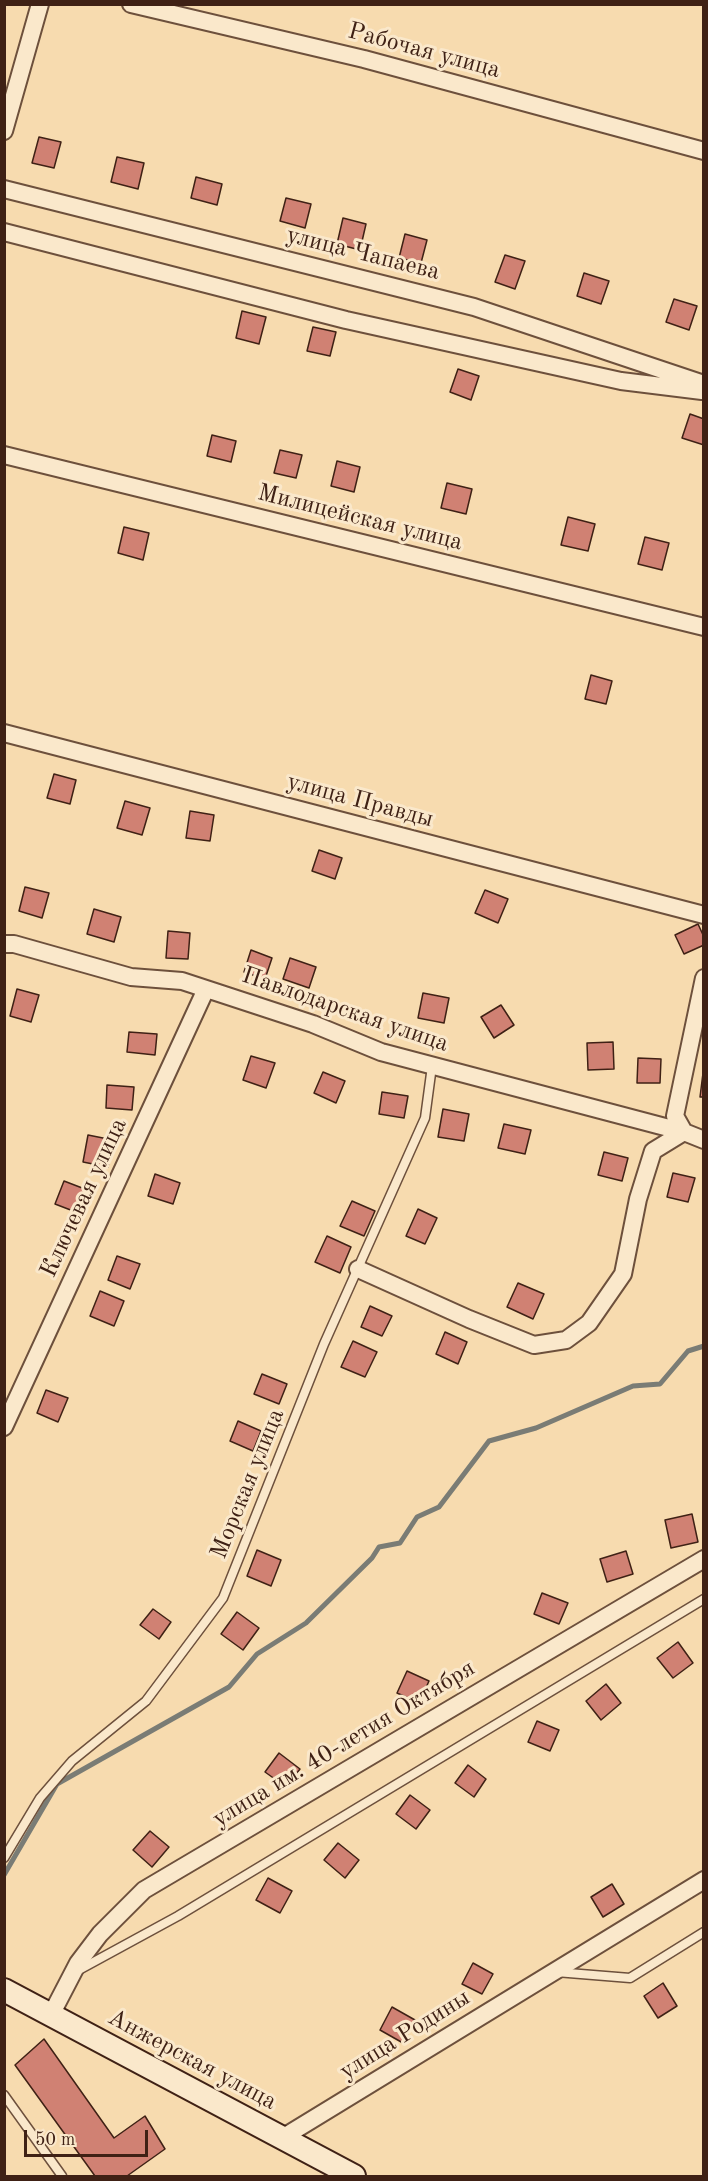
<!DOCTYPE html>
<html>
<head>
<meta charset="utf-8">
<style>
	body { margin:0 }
	#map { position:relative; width:708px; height:2181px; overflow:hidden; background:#f7dbaf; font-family:"Old Standard TT",serif }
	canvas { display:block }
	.frame { position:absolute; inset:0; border:6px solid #3f2115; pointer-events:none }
	.scale { position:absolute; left:24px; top:2130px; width:124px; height:27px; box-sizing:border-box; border:3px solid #3f2115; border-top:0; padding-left:8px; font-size:18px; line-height:21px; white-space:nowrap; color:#3f2115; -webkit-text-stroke:4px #fae8cb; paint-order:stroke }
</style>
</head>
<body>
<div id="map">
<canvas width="708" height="2181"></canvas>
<div class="frame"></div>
<div class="scale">50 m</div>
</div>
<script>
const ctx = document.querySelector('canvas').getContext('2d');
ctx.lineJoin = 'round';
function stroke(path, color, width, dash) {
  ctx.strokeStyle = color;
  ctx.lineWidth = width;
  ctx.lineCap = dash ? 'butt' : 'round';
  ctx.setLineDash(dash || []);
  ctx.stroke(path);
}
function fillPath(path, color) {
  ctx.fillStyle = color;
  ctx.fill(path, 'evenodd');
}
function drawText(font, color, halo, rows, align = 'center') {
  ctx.font = font + ' "Old Standard TT",serif';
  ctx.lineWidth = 6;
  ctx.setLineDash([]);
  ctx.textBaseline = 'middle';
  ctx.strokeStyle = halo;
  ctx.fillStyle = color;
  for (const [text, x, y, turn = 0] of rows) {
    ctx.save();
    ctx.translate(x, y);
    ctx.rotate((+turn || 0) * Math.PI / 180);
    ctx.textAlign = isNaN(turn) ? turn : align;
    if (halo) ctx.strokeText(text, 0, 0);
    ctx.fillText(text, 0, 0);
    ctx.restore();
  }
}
const stream = new Path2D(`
	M4,1875L57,1784L229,1687L257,1654L306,1623L372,1558L379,1547L400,1543L417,1517L439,1507L489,1441L536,1428L633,1386L660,1384L688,1351L704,1346`);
const building = new Path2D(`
	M39,137L61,142L54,168L32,163Z
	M117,157L144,163L138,189L111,182Z
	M196,177L222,184L217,205L191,198Z
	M286,198L311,204L305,228L280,221Z
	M343,218L366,224L360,250L337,244Z
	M405,234L427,240L421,263L399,258Z
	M505,255L525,261L515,289L495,282Z
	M584,273L609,281L601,304L577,296Z
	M674,299L697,306L689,330L666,322Z
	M242,311L266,317L259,344L236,338Z
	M313,327L336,332L330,356L307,351Z
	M458,369L479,376L471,400L450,392Z
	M690,414L704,419V445L682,438Z
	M212,435L236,441L231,462L207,456Z
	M280,450L302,455L296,478L274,473Z
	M337,461L360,467L354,492L331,486Z
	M447,483L472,489L466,514L441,508Z
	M568,517L595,524L588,551L561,545Z
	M124,527L149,533L143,560L118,553Z
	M645,537L669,543L662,570L638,564Z
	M591,675L612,681L606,704L585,699Z
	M54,774L76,780L70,804L47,798Z
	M125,801L150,808L142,835L117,828Z
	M190,811L214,815L210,841L186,838Z
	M319,850L342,858L335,879L312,871Z
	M25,887L49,893L42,918L19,911Z
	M485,890L508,899L498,923L475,913Z
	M94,909L121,917L114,942L87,934Z
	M698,924L704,937V945L684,954L675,935Z
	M168,931L190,933L188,959L166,958Z
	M251,950L272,958L265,979L244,972Z
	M290,958L316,967L309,988L283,979Z
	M17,989L39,995L31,1022L10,1016Z
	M423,993L449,998L444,1023L418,1018Z
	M501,1005L514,1025L494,1038L481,1017Z
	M129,1032L157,1034L155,1055L127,1052Z
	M613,1042L614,1069L588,1070L587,1043Z
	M251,1056L275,1063L266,1088L243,1080Z
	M638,1058L661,1059L660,1083H637Z
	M323,1072L345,1081L336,1103L314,1093Z
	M703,1073H704V1097H700Z
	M107,1085L134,1087L132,1110L106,1108Z
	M382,1092L408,1096L404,1118L379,1114Z
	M443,1109L469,1114L464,1141L438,1137Z
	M504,1124L531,1130L525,1154L498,1148Z
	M88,1135L113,1140L108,1167L83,1162Z
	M604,1152L628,1158L622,1181L598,1175Z
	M673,1173L695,1178L688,1202L667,1197Z
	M155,1174L180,1183L173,1204L148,1196Z
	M64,1181L90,1191L81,1214L55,1204Z
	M352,1201L375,1211L364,1236L340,1226Z
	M418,1209L437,1218L425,1244L406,1236Z
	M327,1236L351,1247L340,1273L315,1262Z
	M117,1256L140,1264L130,1289L108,1280Z
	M518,1283L544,1294L533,1319L507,1307Z
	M100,1291L124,1301L114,1326L90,1316Z
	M370,1306L392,1316L382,1336L361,1327Z
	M445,1332L467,1342L458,1364L436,1354Z
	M353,1341L377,1352L365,1377L341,1367Z
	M262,1374L287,1384L279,1404L254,1394Z
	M46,1390L68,1398L58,1422L37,1413Z
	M238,1421L261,1431L253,1451L230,1441Z
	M692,1514L698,1542L671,1548L665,1520Z
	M257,1550L281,1560L271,1586L247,1576Z
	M626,1551L633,1574L607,1582L600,1559Z
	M542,1593L568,1603L559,1624L534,1614Z
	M153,1609L171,1622L159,1639L140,1625Z
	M237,1612L259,1628L243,1650L221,1634Z
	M678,1642L693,1663L673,1678L657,1658Z
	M407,1671L429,1681L419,1703L397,1693Z
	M606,1684L621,1703L601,1720L586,1701Z
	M537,1721L559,1730L550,1751L528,1742Z
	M279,1753L300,1769L286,1787L265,1772Z
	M468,1765L486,1779L474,1797L455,1783Z
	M410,1795L430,1810L416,1829L396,1814Z
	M150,1831L169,1847L152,1867L133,1850Z
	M338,1843L359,1860L345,1878L324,1860Z
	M268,1878L292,1891L280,1913L256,1900Z
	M612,1884L624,1904L603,1917L591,1897Z
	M473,1963L493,1974L482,1994L462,1984Z
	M663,1983L677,2006L658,2018L644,1996Z
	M392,2007L415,2020L403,2043L380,2030Z
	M44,2039L114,2138L145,2116L165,2149L127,2176H95L15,2065Z`);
const lane = new Path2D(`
	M4,1858L40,1798L72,1761L146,1701L223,1598L324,1344L425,1118L432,1066
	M77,1971L178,1916L704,1599
	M556,1972L630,1978L704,1932
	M4,2095L62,2176`);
const street = new Path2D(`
	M131,4L364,59L704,151
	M4,131L40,4
	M4,189L474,307L704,384
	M4,232L346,320L621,381L702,391
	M4,455L704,627
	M4,733L704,915
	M4,944H14L131,977L182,981L313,1024L381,1052L684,1132L704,1140
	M358,1269L469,1319L534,1345L566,1340L589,1323L623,1274L638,1199L653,1151L684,1132L675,1116L704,978
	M4,1427L206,989
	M51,2015L78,1963L100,1934L144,1890L704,1559
	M282,2138L704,1880`);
const secondary = new Path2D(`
	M4,1990L354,2176`);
const streetNames = [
	["Рабочая улица",424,51,15],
	["улица Чапаева",363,254,14],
	["Милицейская улица",360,518,14],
	["улица Правды",360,801,15],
	["Павлодарская улица",345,1010,19],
	["Ключевая улица",84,1198,-65],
	["Морская улица",248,1484,-68],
	["улица им. 40-летия Октября",344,1744,-31],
	["улица Родины",405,2035,-32],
	["Анжерская улица",192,2060,28]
];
stroke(stream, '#7a7c75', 5);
fillPath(building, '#d08173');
stroke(building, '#3f2115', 1.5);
stroke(lane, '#6d503c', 11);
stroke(street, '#6d503c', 20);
stroke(secondary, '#3f2115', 26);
stroke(lane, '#fae8cb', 8);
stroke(street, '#fae8cb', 16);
stroke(secondary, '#fae8cb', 22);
drawText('24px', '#3f2115', '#fae8cb', streetNames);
</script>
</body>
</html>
